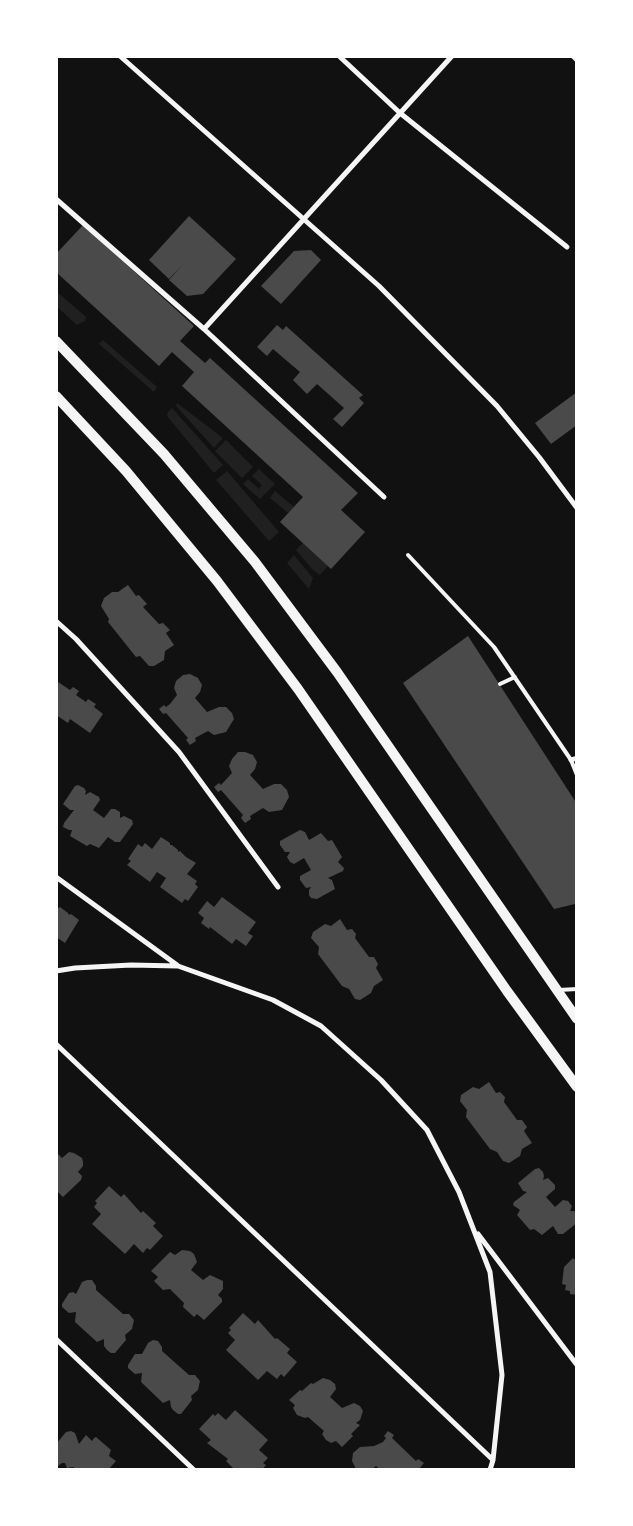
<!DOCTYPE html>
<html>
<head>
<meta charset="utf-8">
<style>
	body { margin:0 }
	#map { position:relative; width:633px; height:1526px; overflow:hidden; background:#111; font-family:"PT Sans Narrow",sans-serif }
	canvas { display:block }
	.frame { position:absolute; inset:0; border:58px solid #fff; pointer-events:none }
</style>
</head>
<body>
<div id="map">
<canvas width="633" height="1526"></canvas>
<div class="frame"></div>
</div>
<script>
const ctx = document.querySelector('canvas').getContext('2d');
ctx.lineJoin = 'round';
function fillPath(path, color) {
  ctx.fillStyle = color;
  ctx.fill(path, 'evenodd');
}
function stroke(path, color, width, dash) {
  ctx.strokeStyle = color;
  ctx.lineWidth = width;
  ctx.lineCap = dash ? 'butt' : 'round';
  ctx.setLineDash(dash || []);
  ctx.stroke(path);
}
const green = new Path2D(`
	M56,291L86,317L85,321L77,325L56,306Z
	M103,340L157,387L154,392L99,344Z
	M177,403L223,438L214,448L176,406Z
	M172,408L223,465L214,473L167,416L168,412Z
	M226,440L253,467L242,478L215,451Z
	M259,469L275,484L260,499L243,484L248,479L259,489L262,485L252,476Z
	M227,471L279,532L269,541L216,480Z
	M275,491L294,507L288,513L270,498Z
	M303,543L328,566L320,575L312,569L296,550Z
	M294,555L313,578L309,589L287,563Z`);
const building = new Path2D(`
	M189,216L236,259L203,294L187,296L169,280L183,264L169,279L149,260Z
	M83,225L194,326L180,341L205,363L210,358L358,493L341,510L365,532L331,569L280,522L303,497L182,386L194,372L172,352L159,366L56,272V254Z
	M311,250L321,260L281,304L261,286L294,251Z
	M277,325L283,330L286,326L363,395L359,398L364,403L342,427L333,419L344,408L317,384L307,394L293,380L300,372L273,349L267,356L257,347Z
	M577,392V425L551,444L535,423Z
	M128,585L136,596L139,595L147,604L143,607L159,624L163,623L170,630L166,633L174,645L165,651L164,660L154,666H149L140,656L136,657L108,622L109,619L101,606L104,598L112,592H118Z
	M468,636L577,804V903L575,904L554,909L403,683Z
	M190,674L198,678L202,685L200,692L195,698L207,712L219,707H226L232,713L234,719L226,732L214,735L208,731L195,738L196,741L190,745L186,740L188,738L166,713L163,714L159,709L164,705L166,707L170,704L177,695L174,688L176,681L183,675Z
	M58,682L70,690L73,687L79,691L76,695L86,702L88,699L96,704L94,707L103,714L90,733L70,719L68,723L56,715V684Z
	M238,752H245L253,755L257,762L255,769L250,775L263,789L274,784H281L287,790L289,797L282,810L269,812L263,808L250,816L251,819L245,823L241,818L243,815L221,790L218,792L214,787L219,783L221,785L232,773L229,766L232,759Z
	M78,785L84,788L86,791L85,795L90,792L99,797L100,800L93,810L104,818L111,809H115L120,812V818L124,816L132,820L133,824L120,842H115L108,837L99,848L90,844L87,846L70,836L72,830H69L63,827L64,823L74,810H70L63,804L75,786Z
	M300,830L305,832L309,840L321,833L328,841L332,840L342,857L338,862L344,868L343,871L328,878L332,880L335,889L317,899L311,898L309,895V890L311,887L306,888L300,880V876L311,870L304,858L294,864L290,862L287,857L290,852H285L280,845V841Z
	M161,837L170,843V845H172L178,850V852L180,851L186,857L196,863L187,874L197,881L195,884L198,887L188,901L185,899L182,903L160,887L166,878L157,872L150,882L127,865L131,861L128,859L138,844L142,847L145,843L152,849Z
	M222,897L256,922L248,933L253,936L246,946L236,939L232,944L210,927L209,929L201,923L204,918L198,913L207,901L214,907Z
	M60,907L68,913L69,915L71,914L79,920L65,943L56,937V909Z
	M340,919L347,930L352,929L356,934L355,938L369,957H374L378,964L376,968L383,980L374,986L371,993L360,1000L355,999L349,989L342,986L318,954L319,947L311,938L313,932L325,924L331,926Z
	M489,1082L496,1093L500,1092L505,1097L504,1102L517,1120H522L527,1127L524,1131L532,1143L522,1149L520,1156L509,1163L503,1161L497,1152L490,1149L466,1117L467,1110L460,1101L461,1095L473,1087L479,1089Z
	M56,1152L62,1158L69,1152L74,1153L82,1158L83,1162V1166L78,1172L82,1176L81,1180L63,1197L56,1190Z
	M539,1168L543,1172L544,1176L543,1180L548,1178L555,1185V1189L546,1197L555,1207L563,1200L568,1201L572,1206L570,1211H574L577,1213V1223L563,1234H558L553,1226L542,1235L534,1229L530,1230L517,1215L520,1210L513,1205L514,1202L527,1192L523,1191L518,1183L535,1169Z
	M109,1186L121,1197L124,1194L141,1213L143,1211L156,1223L153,1226L163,1236L150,1250L147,1248L143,1253L134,1244L125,1254L92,1224L101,1214L94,1207L97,1203L95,1201Z
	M182,1250L190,1251L194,1254L197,1262L191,1270L203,1280L210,1275L223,1281V1289L218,1295L222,1299V1302L204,1320L197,1314L194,1317L183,1307L184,1303L170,1289L163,1290L154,1281L158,1277L151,1271L170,1252L175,1255Z
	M573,1258L577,1262V1295L570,1294V1291L565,1290L566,1285L562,1284L564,1267Z
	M87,1280H92L96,1286V1290L123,1314H129L134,1320L132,1329L125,1335L126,1340L115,1353H111L107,1350L104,1346V1339L97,1342L75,1322L76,1312L69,1313L62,1307V1304L69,1293L73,1292L76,1294L82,1282Z
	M243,1313L255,1324L258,1320L275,1339L277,1338L290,1349L287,1353L297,1362L284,1377L281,1374L277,1379L267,1371L258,1380L226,1350L235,1340L228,1333L231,1330L229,1328Z
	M153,1340L158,1341L162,1347V1351L189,1375H195L200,1381L198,1390L191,1396L192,1400L181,1414H178L173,1410L171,1407L170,1400L163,1403L141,1382L142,1373L135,1374L128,1368V1365L135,1354H142L148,1343Z
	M323,1378L330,1380L335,1384L336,1389L330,1397L342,1408L354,1403L360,1406L363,1411L360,1420L356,1423L360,1425L351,1434L353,1436L342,1447L336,1441L331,1443L326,1440L322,1434L324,1431L308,1417L305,1418L297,1415L293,1408L295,1405L289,1400L300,1390L302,1391L311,1383L313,1384Z
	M235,1410L268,1440L259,1450L268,1458L263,1463L266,1465L262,1470H235L226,1461L228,1459L207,1443L211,1440L199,1429L213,1414L215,1416L218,1413L226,1420Z
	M71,1431L75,1433L79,1444L86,1435L92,1441L94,1438L96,1437L111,1450L109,1456L116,1461L108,1470H76L73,1467L67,1468L65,1463H62L58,1466L56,1444L66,1432Z
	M388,1431L394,1435L392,1438L416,1461L418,1459L424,1463L419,1469L380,1470L376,1466L371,1470L356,1469L352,1461L353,1453L360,1447L374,1446L383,1442L386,1438L384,1436Z`);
const service = new Path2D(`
	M408,555L494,647L571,760L577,775
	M500,684L515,677
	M559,990L577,989`);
const minor = new Path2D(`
	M120,56L379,286L497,406L539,457L577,508
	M339,56L400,113L567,247
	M573,56L577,60
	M56,199L204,329L384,497
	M204,329L452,56
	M56,621L76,639L179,752L278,887
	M571,760L577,758
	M56,877L177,965
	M56,971L75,968L131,965L178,966L273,1000L321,1026L381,1080L427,1130L459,1192L490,1272L502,1375L493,1460L490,1470
	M56,1044L493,1460
	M478,1234L577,1365
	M56,1339L194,1470`);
const secondary = new Path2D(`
	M56,341L164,454L255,562L337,672L577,1019
	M56,396L126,471L217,581L298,689L507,991L577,1087`);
fillPath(green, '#202020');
fillPath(building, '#4a4a4a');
stroke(service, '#f5f5f5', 4);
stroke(minor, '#f5f5f5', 5);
stroke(secondary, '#f5f5f5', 10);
</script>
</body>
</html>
